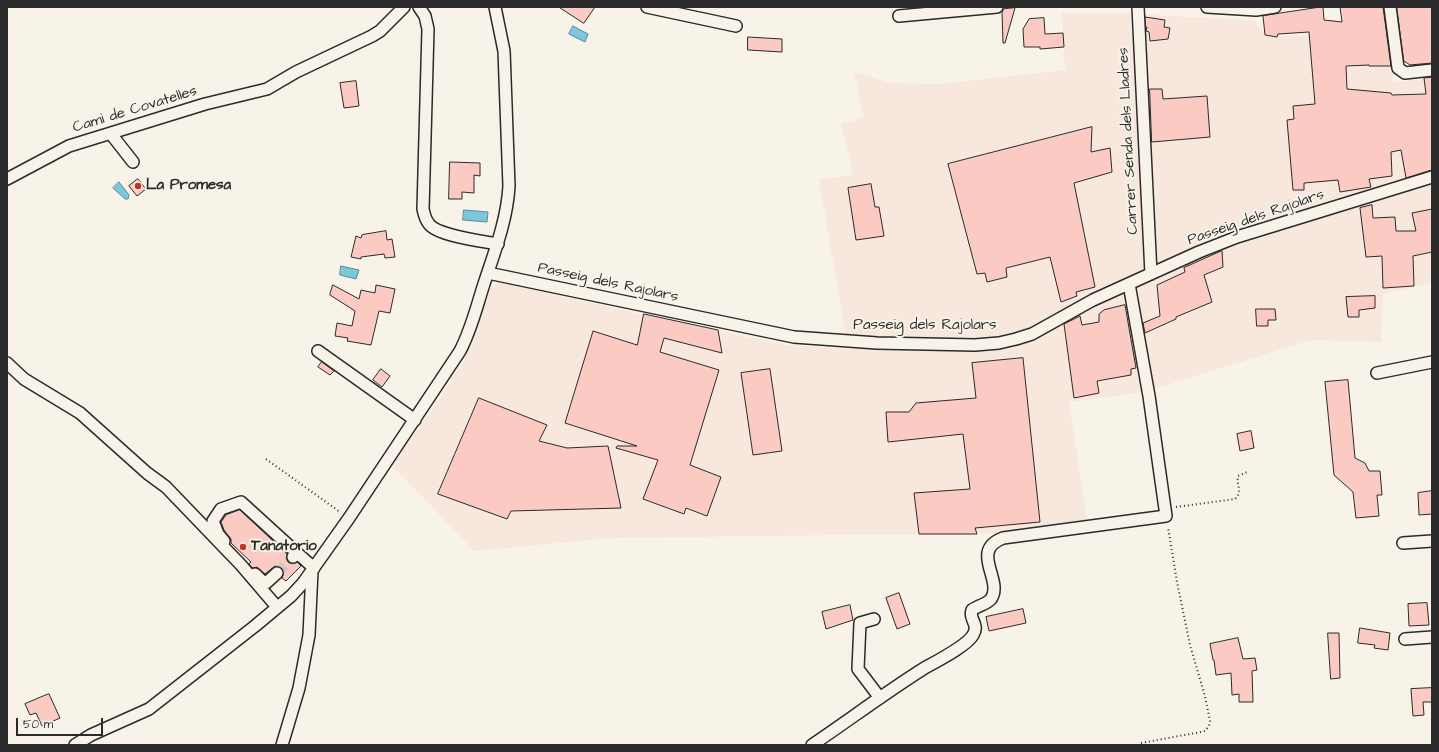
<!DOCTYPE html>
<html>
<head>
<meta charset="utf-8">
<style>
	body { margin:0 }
	#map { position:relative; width:1439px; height:752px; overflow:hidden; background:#f7f3e8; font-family:"Architects Daughter",sans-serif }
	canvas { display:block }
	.frame { position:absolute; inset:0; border:8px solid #2b2b2b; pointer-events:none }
	.scale { position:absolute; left:16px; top:718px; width:87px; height:18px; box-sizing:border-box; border:2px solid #2b2b2b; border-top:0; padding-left:5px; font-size:12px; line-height:14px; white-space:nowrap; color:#2b2b2b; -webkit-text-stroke:3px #f7f3e8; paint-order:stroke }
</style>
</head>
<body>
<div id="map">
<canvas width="1439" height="752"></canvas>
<div class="frame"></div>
<div class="scale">50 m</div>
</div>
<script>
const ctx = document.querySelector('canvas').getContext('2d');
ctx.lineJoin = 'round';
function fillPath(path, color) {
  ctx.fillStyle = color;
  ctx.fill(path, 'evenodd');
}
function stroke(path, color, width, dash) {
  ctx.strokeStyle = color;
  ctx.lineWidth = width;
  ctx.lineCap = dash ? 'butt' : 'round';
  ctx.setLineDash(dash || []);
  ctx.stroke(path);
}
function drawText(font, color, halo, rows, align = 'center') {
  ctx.font = font + ' "Architects Daughter",sans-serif';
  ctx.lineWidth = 4;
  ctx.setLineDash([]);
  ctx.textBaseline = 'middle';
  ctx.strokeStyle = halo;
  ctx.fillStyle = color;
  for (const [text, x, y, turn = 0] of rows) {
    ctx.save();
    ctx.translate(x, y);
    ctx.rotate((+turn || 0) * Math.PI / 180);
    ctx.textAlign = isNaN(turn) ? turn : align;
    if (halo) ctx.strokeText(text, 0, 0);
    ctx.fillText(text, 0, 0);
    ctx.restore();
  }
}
const built = new Path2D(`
	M1062,13H1110L1253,20L1267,37L1310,35L1386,27L1393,82L1432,78V283L1383,294L1381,342L1311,340L1144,392L1069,402L1087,521L993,533L610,538L474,551L392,465L445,391L473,344L490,289L499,282L672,321L787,345L848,349L819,179L853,175L841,124L864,118L854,72L889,83L939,84L1065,70Z`);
const water = new Path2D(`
	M573,26L588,34L585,42L569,34Z
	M119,182L129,195L128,199H125L113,188Z
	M464,210L488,212L487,222L463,220Z
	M341,266L359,270L356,279L340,275Z`);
const building = new Path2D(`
	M559,7H595L584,23Z
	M1323,7L1324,20L1342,22L1340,7H1383L1391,66H1369V65L1346,66L1347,89L1391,93L1392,95L1426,94L1424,78L1432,77V170L1406,178L1401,150L1391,152L1392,176L1369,179L1371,187L1340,192L1338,180L1304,183V190H1293L1287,120L1294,119L1293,106L1315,104L1309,32L1278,34L1277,37L1265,35L1263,16Z
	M1397,7H1432V63L1410,65L1404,61Z
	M1015,8L1005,43H1003L1002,12L1004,9Z
	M1145,17L1165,20L1164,27L1170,28L1168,39L1150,41L1149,32L1146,31L1147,27H1146Z
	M1044,18L1045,34L1063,33L1064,47L1040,49V47H1024L1023,29L1029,19Z
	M748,37L782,39V52L748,50Z
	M356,81L359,106L344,108L340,83Z
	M1150,89H1162L1163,99L1207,96L1210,137L1152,142Z
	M1092,127L1091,152L1110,148L1112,172L1074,183L1095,287L1076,292L1077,296L1061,302L1050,257L1006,268L1007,277L987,282L985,273L977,274L948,164Z
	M450,162L480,163V176L474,175V193L462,192V199H449Z
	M138,179L146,189L137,196L129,186Z
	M871,184L875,207H879L884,236L856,240L848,188Z
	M1372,205L1373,218L1395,217L1396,231H1416L1412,213L1432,209V252L1413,256L1414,286L1383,288L1382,256L1366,257L1360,208Z
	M386,231L387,240L392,239L395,257L385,258L384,254L361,257V259L351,257L356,236L361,238L362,235Z
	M1222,251L1223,267L1204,275L1212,302L1176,317V319L1145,333L1143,323L1160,316L1157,285L1185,272L1184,268Z
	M333,285L359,299L361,290L375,293L376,285L395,289L390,313L379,311L371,345L347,341L348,338L335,336L337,323L352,326L355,311L330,295Z
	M1375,296V308L1359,310V317H1348L1346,297Z
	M1125,305L1136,368L1131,369V375L1097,381L1099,393L1074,398L1064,324L1080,316L1082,325L1099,322V314L1104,310Z
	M1256,309H1275L1276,320H1268V326H1257Z
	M644,314L718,330L722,353L664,338L660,352L719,370L690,465L721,477L707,516L686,508L684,514L643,499L658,460L616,448L617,446H637L565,423L593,331L637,345Z
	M1023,358L1040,522L975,528L977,534H919L914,493L970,489L963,434L888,442L886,412H909L916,403L976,398L972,363Z
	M322,362L334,371L330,375L318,367Z
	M381,369L390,376L382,387L373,380Z
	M770,369L782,451L753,455L741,373Z
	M1348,380L1355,458L1365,463L1369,471H1380L1382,495H1377L1379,516L1356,518L1353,492L1334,475L1325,382Z
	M479,398L547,425L539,441L567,448L608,446L621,508L511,511L507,519L438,494Z
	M1251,431L1254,448L1240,451L1237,434Z
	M1432,491V514L1419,515L1418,493Z
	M240,510L287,554L286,558L288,562L292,564L297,562L301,566L286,581L282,578L284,572L282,568L275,566L265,574L257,567L252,568L249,564L251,562L231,543V539L224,530L221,522L226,515Z
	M899,593L910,624L897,629L886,598Z
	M1427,603L1429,625L1409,626L1408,604Z
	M850,605L853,620L826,629L822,612Z
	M1023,609L1026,623L989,631L986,617Z
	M1360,628L1390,633L1388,650L1374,648L1375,645L1358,643Z
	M1328,633H1339L1340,678L1331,679Z
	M1238,638L1243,659L1255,658L1257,670L1252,671L1253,702H1239V694L1232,695L1231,673L1216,675L1214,660H1213L1210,644Z
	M1432,688V702H1423L1424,715L1413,716L1411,689Z
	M49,694L60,718L42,726L36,713L30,715L25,704Z`);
const minorTunnel = new Path2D(`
	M277,573L293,557`);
const path = new Path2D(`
	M266,459L340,512
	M1176,507L1235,499C1243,492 1236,484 1238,476L1247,472
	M1141,743L1201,732L1205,731L1209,726L1210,721L1205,696L1190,645L1177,582L1168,527`);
const minor = new Path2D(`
	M419,7L425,16L428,29L423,209C424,214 425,219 429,224C438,236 482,241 498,244
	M647,7L736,26
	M1138,7L1151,274
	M1207,7L1256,10L1275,7
	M1390,7L1398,68L1405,73L1432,70
	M899,16L997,7
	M111,134L133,162
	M7,179L69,146L205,104L267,89L296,72L372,36L380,31L404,7
	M488,273L794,337L877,343L975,345L999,343L1016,339L1032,334L1093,300L1199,252L1237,237L1432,177
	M318,351L415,420
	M7,363L24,379L80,413L147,473L166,487L241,565L277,607
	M1377,373L1432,362
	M224,541L218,534L213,521L221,509L241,502L297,553
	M1403,543L1432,541
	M293,557L297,553L314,568
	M255,574L264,583H266L277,573
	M874,619L860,623L858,669L880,698
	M1405,639L1432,637
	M75,745L91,735L149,709L255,626L291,596L303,583L349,518L460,351C471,330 476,309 483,287C494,253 507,221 509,186L504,51L495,7
	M282,745L299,688L309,635L312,571
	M812,745C849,720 885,693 923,669C935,662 967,646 973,635C980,624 968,619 972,610C977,606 987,604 991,599C1004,580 969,551 1003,538L1166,516L1149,396L1129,284`);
const markers = [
	[138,186,4,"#c8321e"],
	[243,547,4,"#c8321e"]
];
const streetNames = [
	["Camì de Covatelles",135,110,-17],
	["Carrer Senda dels Lladres",1129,141,-93],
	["Passeig dels Rajolars",1256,218,-19],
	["Passeig dels Rajolars",608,283,12],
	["Passeig dels Rajolars",925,326]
];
const poiNames = [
	["La Promesa",146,186],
	["Tanatorio",251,547]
];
fillPath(built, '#f8e7dd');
fillPath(water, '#7cc7dc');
stroke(water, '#5c8995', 1);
fillPath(building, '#facac3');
stroke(building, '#2b2b2b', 1);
stroke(minorTunnel, '#cecbc2', 11, [11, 5.5]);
stroke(minor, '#2b2b2b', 14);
stroke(path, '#2b2b2b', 2, [1, 3]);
stroke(minor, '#f7f3e8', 11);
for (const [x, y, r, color] of markers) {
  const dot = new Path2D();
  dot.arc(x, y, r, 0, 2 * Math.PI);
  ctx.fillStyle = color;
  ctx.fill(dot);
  stroke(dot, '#f7f3e8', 1.5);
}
drawText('15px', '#2b2b2b', '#f7f3e8', streetNames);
drawText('bold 15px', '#2b2b2b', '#f7f3e8', poiNames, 'left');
</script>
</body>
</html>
